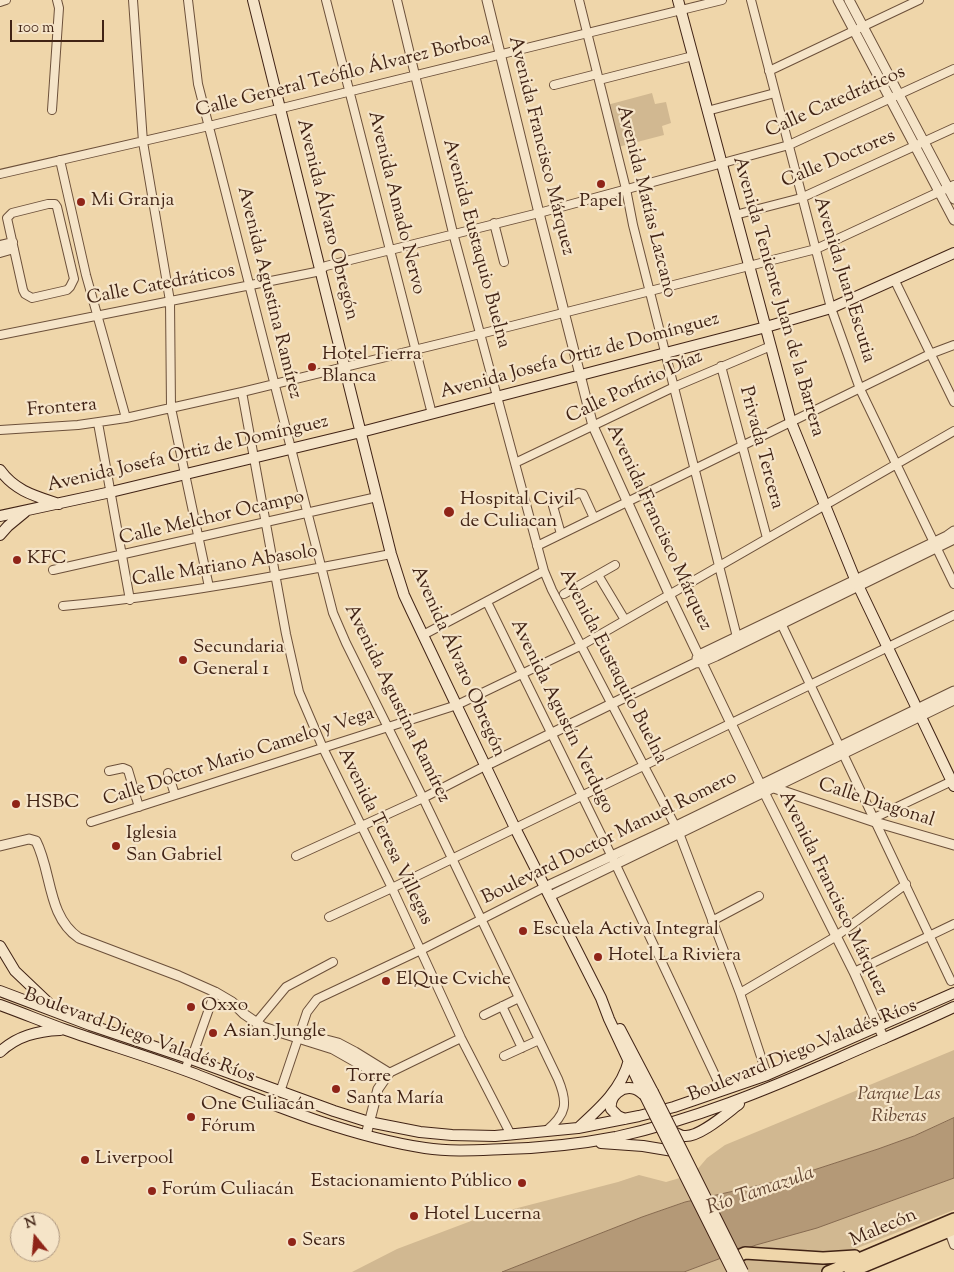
<!DOCTYPE html>
<html>
<head>
<meta charset="utf-8">
<style>
	body { margin:0 }
	#map { position:relative; width:954px; height:1272px; overflow:hidden; background:#efd6aa; font-family:"Sorts Mill Goudy",serif }
	canvas { display:block }
	.north { position:absolute; left:10px; top:1212px; width:50px; height:50px; box-sizing:border-box; background:#f5e4c8; border:1px solid #ad9780; border-radius:50%; rotate:343deg; font-size:14px; font-weight:700; line-height:20px; text-align:center; color:#412315 }
	.north::after { content:''; display:block; margin:auto; width:18px; height:22px; background:#8f2418; clip-path:polygon(50% 0,100% 100%,50% 72%,0 100%) }
	.scale { position:absolute; left:10px; top:20px; width:94px; height:22px; box-sizing:border-box; border:2px solid #412315; border-top:0; padding-left:6px; font-size:15px; line-height:18px; white-space:nowrap; color:#412315; -webkit-text-stroke:4px #f5e4c8; paint-order:stroke }
</style>
</head>
<body>
<div id="map">
<canvas width="954" height="1272"></canvas>
<div class="north">N</div>
<div class="scale">100 m</div>
</div>
<script>
const ctx = document.querySelector('canvas').getContext('2d');
ctx.lineJoin = 'round';
function fillPath(path, color) {
  ctx.fillStyle = color;
  ctx.fill(path, 'evenodd');
}
function stroke(path, color, width, dash) {
  ctx.strokeStyle = color;
  ctx.lineWidth = width;
  ctx.lineCap = dash ? 'butt' : 'round';
  ctx.setLineDash(dash || []);
  ctx.stroke(path);
}
function drawText(font, color, halo, rows, align = 'center') {
  ctx.font = font + ' "Sorts Mill Goudy",serif';
  ctx.lineWidth = 4.5;
  ctx.setLineDash([]);
  ctx.textBaseline = 'middle';
  ctx.strokeStyle = halo;
  ctx.fillStyle = color;
  for (const [text, x, y, turn = 0] of rows) {
    ctx.save();
    ctx.translate(x, y);
    ctx.rotate((+turn || 0) * Math.PI / 180);
    ctx.textAlign = isNaN(turn) ? turn : align;
    if (halo) ctx.strokeText(text, 0, 0);
    ctx.fillText(text, 0, 0);
    ctx.restore();
  }
}
const green = new Path2D(`
	M652,93L655,104L666,102L671,123L662,126L664,135L618,147L607,105Z
	M954,1050V1118L914,1136L878,1149L783,1180L684,1202L642,1217L502,1272H352L397,1249L479,1218L618,1182L639,1175L666,1182L690,1175L696,1171L707,1158L725,1145Z
	M954,1178V1210L850,1251L839,1263L820,1272H684L756,1245L878,1206Z`);
const water = new Path2D(`
	M954,1118V1178L817,1228L756,1245L684,1272H502L642,1217L685,1202L783,1180L878,1149L914,1136Z`);
const minor = new Path2D(`
	M133,0L143,142L170,301L171,408L209,587
	M188,0L198,84L333,613L346,643L423,798L558,1079C568,1103 567,1114 546,1131
	M326,0L432,414
	M397,0L453,233L544,571L552,590L679,833L740,993L767,1075
	M579,0L626,189L633,225L738,641
	M751,0L831,308L860,389L954,584
	M0,2L6,0
	M769,71L919,0
	M599,80L693,56
	M554,85L597,74
	M52,110L59,8L57,0
	M707,111L775,93
	M60,160L86,275L126,418
	M0,174L209,126L722,0
	M48,204H55L57,207L74,279L70,287L67,290L32,298L25,294L23,290L7,218L12,213Z
	M735,215L801,198L954,128
	M494,223L504,262
	M0,245L13,242
	M0,253L14,249
	M895,281L954,402
	M0,335L316,272L326,266L539,213L789,145L954,69
	M721,366L767,538
	M242,392L286,634L299,692L323,748L392,888L461,1038L511,1135
	M98,423L130,600
	M0,430L78,425L126,418L242,392L480,334L749,266L816,249L954,185
	M515,463L674,387L771,346
	M561,534L553,506L578,493L583,494L594,518
	M537,546L930,354L954,345
	M53,570L377,497
	M598,575L625,620
	M564,594L615,565
	M487,602L615,863L722,1090
	M63,606C173,596 283,575 391,554
	M779,619L951,981
	M423,635L544,571
	M109,771L123,768L128,770L139,807
	M168,773L175,795
	M874,818L954,780
	M91,822L457,705L582,645L954,431
	M296,856L423,798L485,766
	M329,917L392,888L954,615
	M712,921L759,896
	M854,972L954,924
	M740,993L835,937L906,884
	M502,1006L522,1048
	M484,1015L519,998
	M256,1023L286,987L333,962
	M504,1056L539,1040
	M185,1070L189,1059L193,1054L215,992
	M389,1073L461,1038
	M280,1092L307,1012L317,999L421,950L545,887
	M949,1231L954,1245`);
const tertiary = new Path2D(`
	M487,0L539,213L593,426L670,596L760,784L854,972L884,1039
	M838,0L954,220
	M849,0L954,199
	M697,658L699,655L947,536L954,531
	M485,766L695,663L702,662L716,656L954,539
	M771,787L875,822L954,845
	M0,846L29,839L36,841C52,872 47,916 79,938L179,976L215,992L232,1002L244,1014L263,1027L333,1049L384,1078
	M545,887L676,826L954,691
	M550,896L954,700
	M303,1034L338,1043L355,1052L389,1073L378,1089L366,1135`);
const secondary = new Path2D(`
	M253,0L391,554L404,595L411,610L515,828L601,998L609,1019L645,1096
	M678,0L791,422L855,579L954,786
	M0,470C15,491 35,496 59,504
	M0,516L111,492L361,432L766,327L831,308L954,253
	M0,535L8,526L25,512
	M0,946L15,971L56,1010
	M0,991L90,1025L194,1060L334,1111L369,1122L420,1132L452,1135L495,1136L578,1128L639,1116L674,1107L767,1075L954,993
	M0,1005C22,1013 44,1022 66,1030C109,1045 153,1058 195,1074C269,1103 346,1136 425,1148C452,1152 478,1150 505,1149C542,1148 580,1144 616,1137C693,1120 766,1090 839,1058C877,1041 916,1025 954,1007
	M620,1029L653,1092
	M0,1052C17,1036 37,1031 60,1030
	M625,1119L618,1116L611,1109C609,1096 622,1085 635,1089C638,1090 642,1093 645,1096
	M578,1128C599,1109 622,1089 629,1060
	M673,1132C677,1133 680,1136 684,1136C699,1138 727,1113 739,1104
	M601,1143L643,1146L673,1151`);
const primary = new Path2D(`
	M736,1257L745,1253L823,1258L855,1256
	M828,1272L954,1219
	M850,1272L954,1229`);
const secondaryBridge = new Path2D(`
	M653,1092L743,1272
	M645,1096L733,1272`);
const markers = [
	[601,184,5,"#8f2418"],
	[81,202,5,"#8f2418"],
	[312,367,5,"#8f2418"],
	[449,512,6,"#8f2418"],
	[17,560,5,"#8f2418"],
	[183,660,5,"#8f2418"],
	[16,804,5,"#8f2418"],
	[116,846,5,"#8f2418"],
	[523,931,5,"#8f2418"],
	[598,957,5,"#8f2418"],
	[386,981,5,"#8f2418"],
	[191,1007,5,"#8f2418"],
	[213,1033,5,"#8f2418"],
	[336,1089,5,"#8f2418"],
	[191,1117,5,"#8f2418"],
	[85,1160,5,"#8f2418"],
	[522,1183,5,"#8f2418"],
	[152,1191,5,"#8f2418"],
	[414,1216,5,"#8f2418"],
	[292,1242,5,"#8f2418"]
];
const streetNames = [
	["Calle General Teófilo Álvarez Borboa",343,76,-14],
	["Calle Catedráticos",836,103,-24],
	["Avenida Francisco Márquez",540,146,76],
	["Calle Doctores",839,160,-23],
	["Avenida Matías Lazcano",645,202,76],
	["Avenida Amado Nervo",395,203,76],
	["Avenida Álvaro Obregón",326,220,76],
	["Avenida Eustaquio Buelna",475,244,75],
	["Avenida Juan Escutia",843,280,73],
	["Calle Catedráticos",161,286,-11],
	["Avenida Agustina Ramírez",268,293,76],
	["Avenida Teniente Juan de la Barrera",777,297,74],
	["Avenida Josefa Ortiz de Domínguez",580,357,-15],
	["Calle Porfirio Díaz",635,388,-25],
	["Frontera",62,409,-5],
	["Privada Tercera",760,448,75],
	["Avenida Josefa Ortiz de Domínguez",188,455,-13],
	["Calle Melchor Ocampo",212,519,-13],
	["Avenida Francisco Márquez",658,528,65],
	["Calle Mariano Abasolo",225,567,-9],
	["Avenida Álvaro Obregón",457,662,66],
	["Avenida Eustaquio Buelna",612,667,63],
	["Avenida Agustina Ramírez",396,704,64],
	["Avenida Agustín Verdugo",561,717,64],
	["Calle Doctor Mario Camelo y Vega",239,758,-18],
	["Calle Diagonal",876,804,18],
	["Avenida Teresa Villegas",384,837,64],
	["Boulevard Doctor Manuel Romero",610,839,-26],
	["Avenida Francisco Márquez",832,894,64],
	["Boulevard Diego Valadés Ríos",139,1037,20],
	["Boulevard Diego Valadés Ríos",803,1052,-22],
	["Malecón",884,1229,-23]
];
const poiNames = [
	["Mi Granja",91,202],
	["Papel",601,203,"center"],
	["Hotel Tierra",322,356],
	["Blanca",322,378],
	["Hospital Civil",460,501],
	["de Culiacan",460,523],
	["KFC",27,560],
	["Secundaria",193,649],
	["General 1",193,671],
	["HSBC",26,804],
	["Iglesia",126,835],
	["San Gabriel",126,857],
	["Escuela Activa Integral",533,931],
	["Hotel La Riviera",608,957],
	["ElQue Cviche",396,981],
	["Oxxo",201,1007],
	["Asian Jungle",223,1033],
	["Torre",346,1078],
	["Santa María",346,1100],
	["One Culiacán",201,1106],
	["Fórum",201,1128],
	["Liverpool",95,1160],
	["Estacionamiento Público",512,1183,"right"],
	["Forúm Culiacán",162,1191],
	["Hotel Lucerna",424,1216],
	["Sears",302,1242]
];
const parkNames = [
	["Parque Las",899,1096],
	["Riberas",899,1118]
];
const waterNames = [
	["Río Tamazula",761,1192,-19]
];
fillPath(green, '#d1b891');
fillPath(water, '#b49977');
stroke(water, '#866a50', 1);
stroke(minor, '#6c503a', 10);
stroke(tertiary, '#6c503a', 11);
stroke(secondary, '#412315', 12);
stroke(primary, '#412315', 14);
stroke(minor, '#f5e4c8', 8);
stroke(tertiary, '#f5e4c8', 9);
stroke(secondary, '#f5e4c8', 10);
stroke(primary, '#efd6aa', 11);
stroke(secondaryBridge, '#412315', 12, []);
stroke(secondaryBridge, '#f5e4c8', 10);
for (const [x, y, r, color] of markers) {
  const dot = new Path2D();
  dot.arc(x, y, r, 0, 2 * Math.PI);
  ctx.fillStyle = color;
  ctx.fill(dot);
  stroke(dot, '#f5e4c8', 2);
}
drawText('19px', '#412315', '#f5e4c8', streetNames);
drawText('19px', '#412315', '#f5e4c8', poiNames, 'left');
drawText('italic 19px', '#654834', '#f5e4c8', parkNames);
drawText('italic 20px', '#644632', '#f5e4c8', waterNames);
</script>
</body>
</html>
